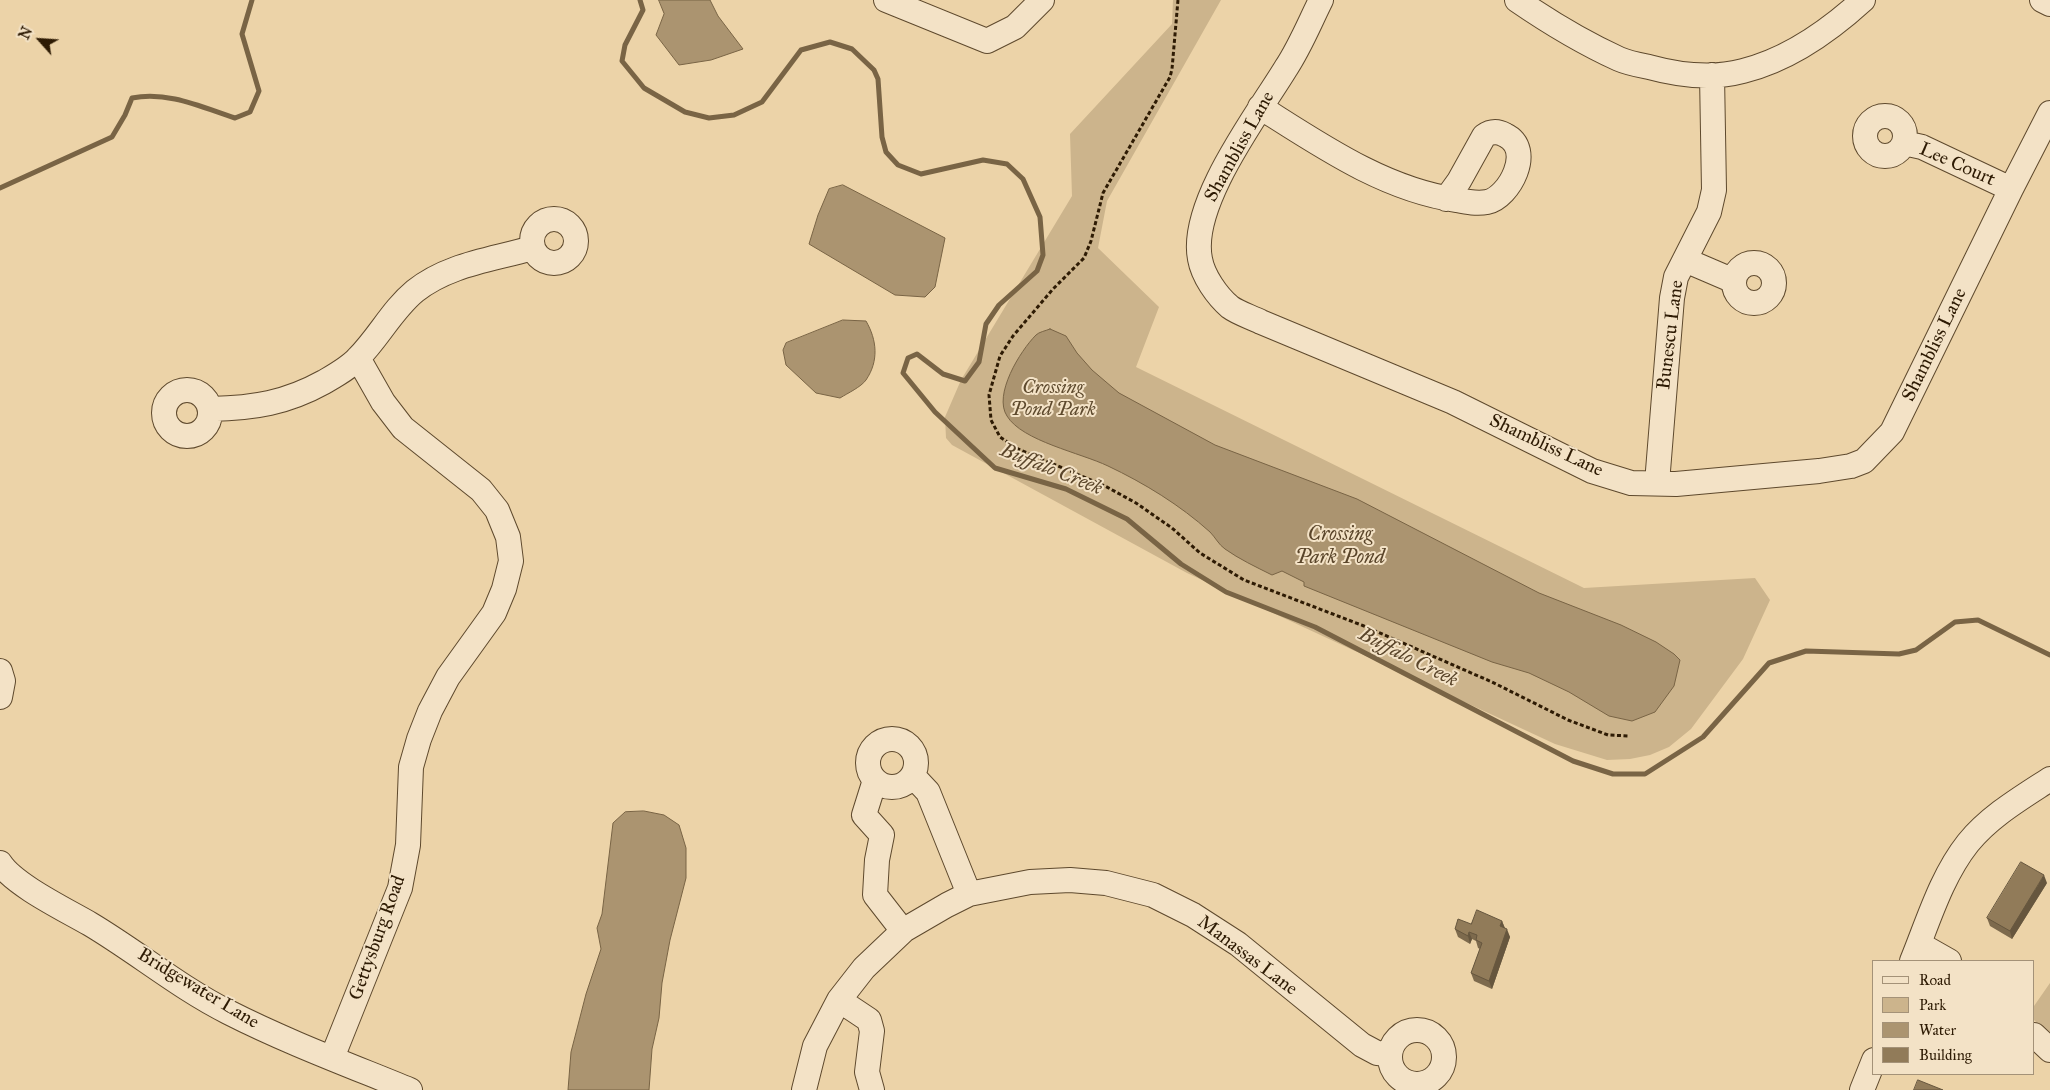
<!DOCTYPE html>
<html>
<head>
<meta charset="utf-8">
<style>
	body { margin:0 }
	#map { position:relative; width:2050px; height:1090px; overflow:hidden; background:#ecd3a8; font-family:"IM FELL Great Primer",serif }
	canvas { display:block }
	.legend { position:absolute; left:1872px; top:960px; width:162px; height:115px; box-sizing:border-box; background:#f3e2c6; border:1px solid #a49278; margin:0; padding:6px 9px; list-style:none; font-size:15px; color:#2e1b04 }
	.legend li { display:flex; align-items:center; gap:10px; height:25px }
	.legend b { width:25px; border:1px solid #a49278 }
	.north { position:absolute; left:15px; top:15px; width:50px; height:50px; -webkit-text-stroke:4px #f3e2c6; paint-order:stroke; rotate:296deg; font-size:14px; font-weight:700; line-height:20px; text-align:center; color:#2e1b04 }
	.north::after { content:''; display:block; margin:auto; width:18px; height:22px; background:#2e1b04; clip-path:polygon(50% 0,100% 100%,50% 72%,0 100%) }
</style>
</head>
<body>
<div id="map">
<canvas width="2050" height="1090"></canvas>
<ul class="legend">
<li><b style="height:6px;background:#f3e2c6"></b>Road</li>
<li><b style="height:14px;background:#ccb48c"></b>Park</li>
<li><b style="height:14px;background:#ab9470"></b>Water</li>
<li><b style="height:14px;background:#917b59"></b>Building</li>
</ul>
<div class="north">N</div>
</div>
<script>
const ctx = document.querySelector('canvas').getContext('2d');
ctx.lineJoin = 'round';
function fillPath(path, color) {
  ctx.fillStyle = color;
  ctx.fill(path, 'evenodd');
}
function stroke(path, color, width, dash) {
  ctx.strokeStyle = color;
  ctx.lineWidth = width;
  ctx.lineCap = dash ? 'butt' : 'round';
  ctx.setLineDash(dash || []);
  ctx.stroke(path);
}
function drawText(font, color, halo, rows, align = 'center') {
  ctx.font = font + ' "IM FELL Great Primer",serif';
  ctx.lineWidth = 4;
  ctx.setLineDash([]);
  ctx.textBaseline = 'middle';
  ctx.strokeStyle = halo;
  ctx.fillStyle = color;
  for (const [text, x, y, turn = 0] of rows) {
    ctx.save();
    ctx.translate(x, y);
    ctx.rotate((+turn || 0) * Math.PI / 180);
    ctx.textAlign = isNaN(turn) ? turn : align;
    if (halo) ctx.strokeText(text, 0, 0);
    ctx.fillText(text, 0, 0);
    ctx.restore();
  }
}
const green = new Path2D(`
	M1173,0H1221L1107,201L1098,248L1159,307L1136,367L1584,588L1755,578L1770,600L1743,659L1691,729L1669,747L1650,755L1630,759L1607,760L1555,744L1187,573L952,445L946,438L945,417L961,380L1072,196L1070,134L1172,24Z
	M2050,983V1035L2034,1020V1006Z`);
const water = new Path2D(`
	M659,0H710L718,16L743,49L711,60L679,65L656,35L664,14Z
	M843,185L945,238L935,287L925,297L895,295L809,244L818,215L829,189Z
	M843,320L866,321C877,340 879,361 866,380C861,387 848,393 840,398L816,393L786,365L783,350L786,343Z
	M1050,329L1066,336L1077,353L1092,370L1119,393L1215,445L1357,499L1539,593L1621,625L1656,642L1674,654L1680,660L1674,686L1655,712L1632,721L1609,716L1569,692L1529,673L1492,662L1304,586V582L1282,571L1272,575C1256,567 1239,559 1225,549C1219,545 1215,537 1210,532C1180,505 1144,483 1108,466C1081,453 1022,441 1007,416C993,395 1020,351 1036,335C1039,332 1045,331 1050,329Z
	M644,811L664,815L679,825L686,848V878L670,940L662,983L659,1018L652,1049L649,1090H568L571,1052L586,994L601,949L597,928L602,914L613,823L625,812Z`);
const stream = new Path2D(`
	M640,0L643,10L625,45L622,61L644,88L685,112L709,118L734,115L762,102L801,50L830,42L852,49L874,70L878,79L882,137L886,152L898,165L921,174L983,160L1007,164L1023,179L1040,217L1043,255L1037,271L999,305L986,324L979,362L965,381L943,374L917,354L908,358L903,373L935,412L995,468L1066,489L1127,519L1181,564L1226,592L1315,627L1573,761L1613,774H1645L1703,737L1769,663L1806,651L1899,654L1916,650L1955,622L1978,620L2050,655
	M0,188L112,137L125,115L132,98C168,91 201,107 235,118L250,112L259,91L242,34L252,0`);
const path = new Path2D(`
	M1178,0L1172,69L1170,77L1103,193L1091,241L1084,258L1053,289L1013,336L1000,356L989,395L991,420L1000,437L1018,449L1105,486L1136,503L1172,528L1200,553L1244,580L1364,626L1492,682L1568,720L1608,735L1629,736`);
const minor = new Path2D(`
	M886,0L987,41L1015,27L1042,0
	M1321,0C1310,22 1300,47 1286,68C1258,114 1189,204 1200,259C1203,276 1217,296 1230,307C1238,313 1251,317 1261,322L1453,402L1592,471L1631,483L1676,484L1819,471L1851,466L1864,461L1892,432L2011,189L2050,113
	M1517,0C1549,22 1584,43 1619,59C1628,63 1639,65 1649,67C1678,75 1713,79 1743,71C1788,60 1829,31 1863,0
	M2042,0L2050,4
	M1260,107C1320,145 1385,190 1457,200C1467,202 1477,204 1487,202C1509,198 1535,149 1505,135C1498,131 1491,131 1484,136L1459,181L1446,199
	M1865 136a20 20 0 1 1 40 0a20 20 0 1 1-40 0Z
	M1904,143L1922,147L2011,189
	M532 241a22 22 0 1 1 44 0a22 22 0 1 1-44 0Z
	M1685,260L1734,281
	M1734 283a20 20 0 1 1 40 0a20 20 0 1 1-40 0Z
	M164 413a23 23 0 1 1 46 0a23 23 0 1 1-46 0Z
	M211,409C254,408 286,403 324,382C336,375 349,368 358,358C379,337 392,310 415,291C449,264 492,260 532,248
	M1657,483L1672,298L1676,277L1709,212L1714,190L1712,75
	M0,671L3,681L0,697
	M868 763a24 24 0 1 1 48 0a24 24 0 1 1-48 0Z
	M913,776L928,792L969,894
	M875,780L864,815L882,835L877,860L875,895L903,931
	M0,863C14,885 66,910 90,924C137,952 180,988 228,1012C287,1042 349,1065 410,1090
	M1919,944L1949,961
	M1912,961C1928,922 1941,877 1968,843C1990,816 2021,798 2050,779
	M839,1000L869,1020L872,1031L867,1072L872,1090
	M1390 1057a27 27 0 1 1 54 0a27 27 0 1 1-54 0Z
	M2034,1035L2050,1050
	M332,1058L400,888L408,845L411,767L419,739L430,711L448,677L494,613L504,589L511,561L508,537L497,510L481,490L403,428L383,402L358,358
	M804,1090L815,1046L839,1000L864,968L904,930L947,905L969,894L1030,882L1070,880L1106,883L1153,895L1193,915L1238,944L1362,1045L1377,1053L1390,1054
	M1862,1090L1874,1060`);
const wall = new Path2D(`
	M2047,883L2012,939L1990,926L1987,918Z
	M1502,921L1505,928L1510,937L1492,989L1474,981L1471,973L1480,949L1478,948L1476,941L1472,939L1470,944L1458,937L1455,929Z`);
const shadedWall = new Path2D(`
	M2044,875L2047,883L2012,939L2010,931Z
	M1502,921L1505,929L1500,926Z
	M1507,929L1510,937L1492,989L1489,981Z
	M1469,932L1472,939L1470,944L1468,936Z`);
const building = new Path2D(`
	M2021,862L2044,875L2010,931L1987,918Z
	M1477,910L1502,921L1500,926L1507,929L1489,981L1471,973L1482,943L1476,940L1477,935L1469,932L1468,936L1455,929L1458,919L1471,924Z
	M1918,1080L1943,1090H1914Z`);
const streetNames = [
	["Shambliss Lane",1240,147,-61],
	["Lee Court",1957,165,24],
	["Bunescu Lane",1671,335,-83],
	["Shambliss Lane",1935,345,-64],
	["Shambliss Lane",1546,446,25],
	["Gettysburg Road",378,938,-70],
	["Manassas Lane",1247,956,37],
	["Bridgewater Lane",198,989,31]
];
const parkNames = [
	["Crossing",1053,388],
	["Pond Park",1053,410]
];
const waterNames = [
	["Buffalo Creek",1051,470,22],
	["Crossing",1340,535],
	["Park Pond",1340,558],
	["Buffalo Creek",1408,658,27]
];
fillPath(green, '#ccb48c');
fillPath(water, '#ab9470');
stroke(water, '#796445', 1);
stroke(stream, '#796445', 5);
stroke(minor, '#5e492d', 26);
stroke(path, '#2e1b04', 3, [4, 2.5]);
stroke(minor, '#f3e2c6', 24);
fillPath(wall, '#7d6a4d');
fillPath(shadedWall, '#66563e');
fillPath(building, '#917b59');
stroke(building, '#66563e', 1);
drawText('19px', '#2e1b04', '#f3e2c6', streetNames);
drawText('italic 19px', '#5d492d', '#f3e2c6', parkNames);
drawText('italic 20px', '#5a452a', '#f3e2c6', waterNames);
</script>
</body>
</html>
